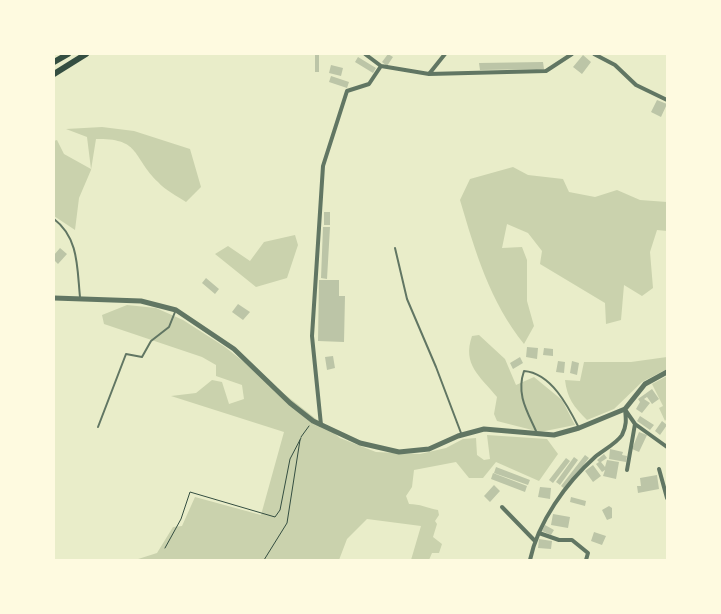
<!DOCTYPE html>
<html>
<head>
<meta charset="utf-8">
<style>
	body { margin:0 }
	#map { position:relative; width:721px; height:614px; overflow:hidden; background:#e9edc9; font-family:"Public Sans",sans-serif }
	canvas { display:block }
	.frame { position:absolute; inset:0; border:55px solid #fefae0; pointer-events:none }
</style>
</head>
<body>
<div id="map">
<canvas width="721" height="614"></canvas>
<div class="frame"></div>
</div>
<script>
const ctx = document.querySelector('canvas').getContext('2d');
ctx.lineJoin = 'round';
function fillPath(path, color) {
  ctx.fillStyle = color;
  ctx.fill(path, 'evenodd');
}
function stroke(path, color, width, dash) {
  ctx.strokeStyle = color;
  ctx.lineWidth = width;
  ctx.lineCap = dash ? 'butt' : 'round';
  ctx.setLineDash(dash || []);
  ctx.stroke(path);
}
const green = new Path2D(`
	M102,127L134,131L190,149L201,187L186,202C177,196 165,190 158,182C132,157 141,138 96,139L91,170L79,198L75,230L54,216V141L57,140L64,154L91,169L87,137L66,129Z
	M513,167L528,175L563,179L569,192L595,197L617,190L640,200L667,202V231L657,230L650,252L653,288L642,296L624,285L621,320L606,324L605,303L540,264L542,251L528,233L507,224L502,248L522,247L527,260V301L534,326L524,344C490,302 475,251 460,200L470,179Z
	M295,235L298,245L287,278L256,287L215,254L228,246L250,261L264,242Z
	M127,305L156,308L183,320L225,347L340,438L376,452L420,454L446,448L463,439L476,438L477,455L484,460L490,459L487,435L547,439L558,454L539,481L496,462L483,478H469L456,462L414,470L412,487L406,496L409,504C420,504 427,508 438,510L439,515L435,521L437,524L433,537L442,544L439,553H432L429,560H411L421,526L367,519L347,539L339,560H135L157,553L173,527L182,526L195,497L261,515L284,432L171,396L196,393L212,380L222,382L229,404L244,399L242,385L216,376V365L202,357L104,324L102,315Z
	M479,335L505,359L516,385L534,377L562,400L575,425L540,432L497,421L494,414L497,397C480,376 462,365 472,336Z
	M667,357V369L642,382L614,409L587,420C574,407 567,398 565,380L580,381L584,362H631Z
	M667,376V418L665,421L659,408L663,406L652,384Z`);
const building = new Path2D(`
	M315,54H319V72H315Z
	M388,54L393,57L387,66L382,62Z
	M583,55L591,62L582,74L573,67Z
	M358,57L376,68L373,73L355,62Z
	M543,62L544,69L480,70L479,63Z
	M331,65L343,68L341,76L329,73Z
	M331,76L349,82L347,88L329,82Z
	M657,100L667,104L661,117L651,112Z
	M324,212H330V225H324Z
	M323,227H330L327,279L321,278Z
	M60,248L67,254L58,264L54,260V255Z
	M206,278L219,289L215,294L202,283Z
	M319,280H339V296H345L344,342L318,341Z
	M238,304L250,312L243,320L232,312Z
	M527,347L538,348L537,359L526,357Z
	M544,348L553,349V356L543,355Z
	M333,356L335,368L327,370L325,357Z
	M520,357L523,363L513,369L510,363Z
	M558,361L565,362L564,373L556,372Z
	M572,361L579,363L577,375L570,373Z
	M652,389L659,399L652,404L647,397L644,399L650,403L642,413L636,409L640,402L638,399Z
	M640,416L654,425L650,430L637,421Z
	M662,421L667,425L660,435L655,431Z
	M639,432L647,435L639,452L632,449Z
	M610,449L623,452L622,455L627,456L626,462L609,459Z
	M604,454L607,458L601,462L605,467L607,460L619,462L616,479L603,476L605,470L602,472L596,464L599,462L597,460Z
	M585,455L589,458L565,489L561,486Z
	M574,457L578,460L560,485L556,482Z
	M566,458L570,461L553,483L549,480Z
	M593,465L601,476L593,482L585,471Z
	M496,467L530,480L528,485L494,473Z
	M493,473L527,486L525,492L491,479Z
	M657,475L659,489L638,493L637,486H641L640,478Z
	M494,485L500,491L490,502L484,496Z
	M540,487L551,488L550,499L538,497Z
	M571,497L586,501L585,506L570,502Z
	M609,506L612,508V518L607,520L602,510Z
	M553,514L570,517L568,528L551,525Z
	M545,525L554,530L551,535L542,531Z
	M594,532L606,536L602,545L591,541Z
	M539,539L552,541L551,549L538,548Z`);
const path = new Path2D(`
	M301,437L309,426
	M165,548L181,519L190,492L275,517L280,510L290,459L301,438
	M264,560L287,523L300,440`);
const service = new Path2D(`
	M54,219C79,238 77,268 80,297
	M395,248L407,299L436,367L461,433
	M98,427L126,354L142,357L151,341L169,327L175,312
	M536,431C527,411 516,394 524,371C551,373 568,406 579,428`);
const minor = new Path2D(`
	M365,54L381,66L429,74L546,71L572,54
	M594,54L615,65L636,85L667,100
	M429,74L445,54
	M626,411L635,424L667,447
	M321,425L312,336L323,166L347,91L369,84L381,66
	M659,469L667,498
	M627,470L635,424
	M502,507L534,540
	M539,533L559,540H572L588,553L586,560
	M530,560C538,522 566,483 595,457C603,450 616,444 622,435C627,425 626,419 625,409`);
const tertiary = new Path2D(`
	M54,298L141,301L176,310L234,349L290,403L313,421L360,443L399,452L429,449L458,436L484,429L554,435L579,428L625,409L645,384L667,372`);
const trunk = new Path2D(`
	M54,62L68,54
	M54,74L86,54`);
fillPath(green, '#cad2ad');
fillPath(building, '#bcc5a7');
stroke(path, '#344e41', 1);
stroke(service, '#617663', 2);
stroke(minor, '#617663', 4);
stroke(tertiary, '#617663', 5);
stroke(trunk, '#344e41', 6);
</script>
</body>
</html>
